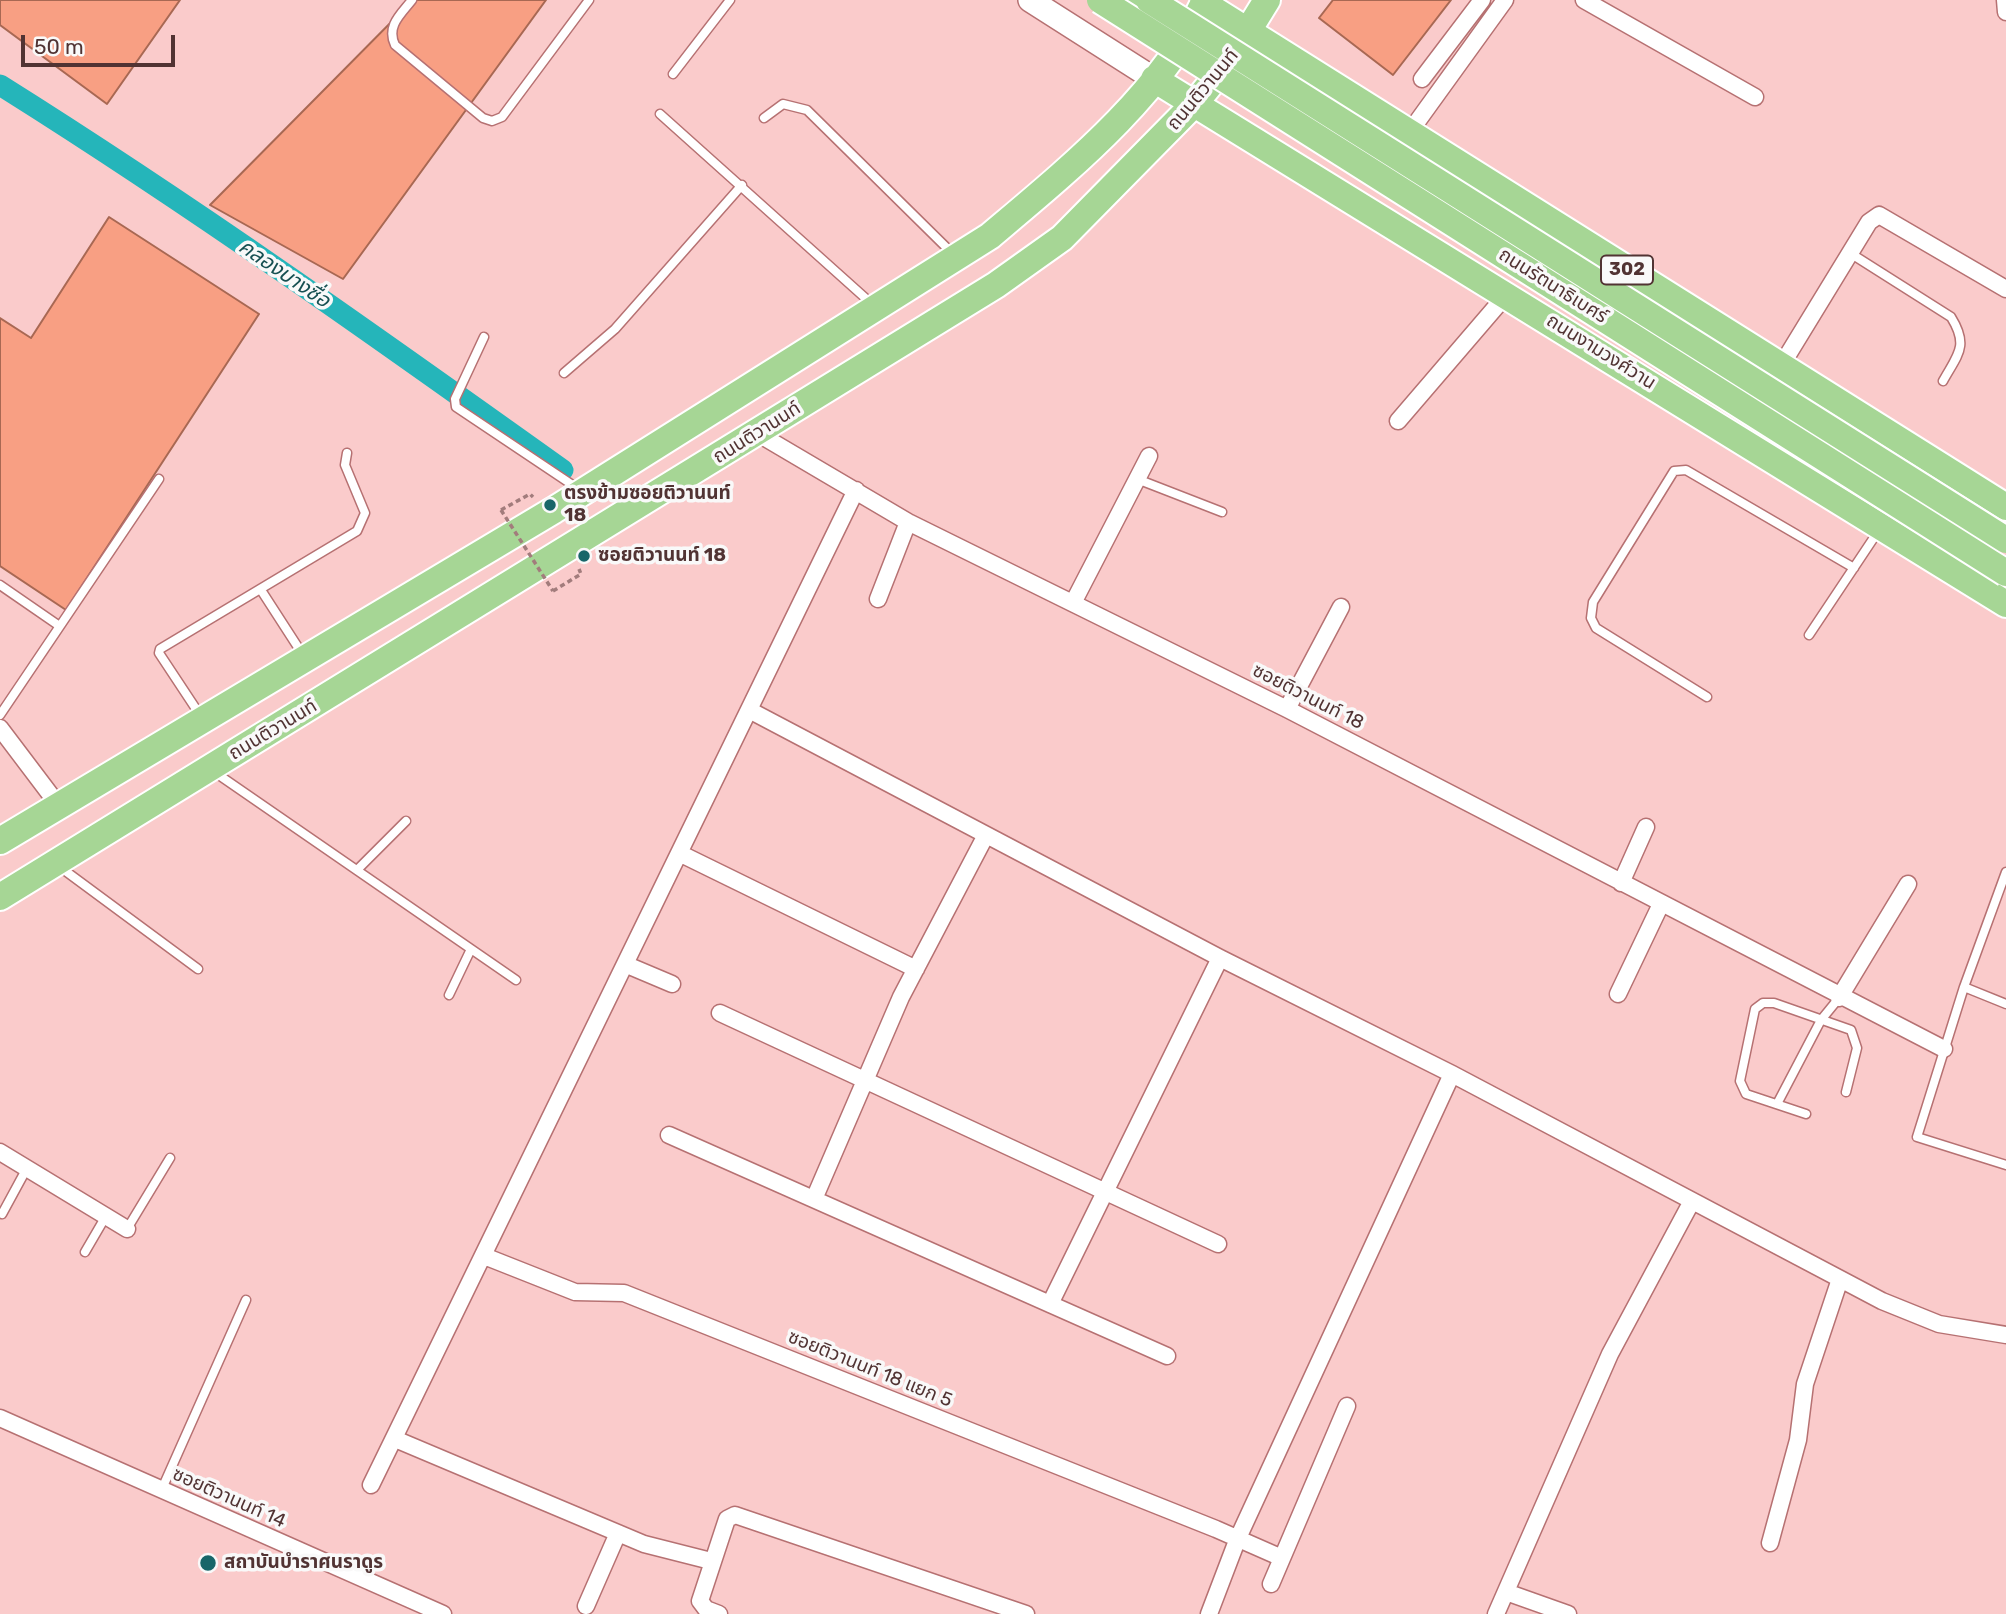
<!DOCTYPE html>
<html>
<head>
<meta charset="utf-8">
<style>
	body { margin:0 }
	#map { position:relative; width:2006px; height:1614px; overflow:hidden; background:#facbcb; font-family:Rubik,sans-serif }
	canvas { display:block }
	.scale { position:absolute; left:21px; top:35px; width:154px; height:32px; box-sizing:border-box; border:4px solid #513333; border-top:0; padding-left:9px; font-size:21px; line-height:24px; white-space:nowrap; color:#513333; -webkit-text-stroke:5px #f9f9f9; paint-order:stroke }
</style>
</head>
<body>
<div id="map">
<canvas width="2006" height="1614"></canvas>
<div class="scale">50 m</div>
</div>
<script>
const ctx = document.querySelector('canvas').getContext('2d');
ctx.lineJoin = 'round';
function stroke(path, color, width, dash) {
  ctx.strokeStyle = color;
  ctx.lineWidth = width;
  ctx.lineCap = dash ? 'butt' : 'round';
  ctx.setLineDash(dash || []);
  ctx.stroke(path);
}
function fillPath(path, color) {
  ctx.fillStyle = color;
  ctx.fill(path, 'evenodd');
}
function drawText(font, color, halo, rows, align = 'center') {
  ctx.font = font + ' Rubik,"Noto Sans Thai",sans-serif';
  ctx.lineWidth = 7;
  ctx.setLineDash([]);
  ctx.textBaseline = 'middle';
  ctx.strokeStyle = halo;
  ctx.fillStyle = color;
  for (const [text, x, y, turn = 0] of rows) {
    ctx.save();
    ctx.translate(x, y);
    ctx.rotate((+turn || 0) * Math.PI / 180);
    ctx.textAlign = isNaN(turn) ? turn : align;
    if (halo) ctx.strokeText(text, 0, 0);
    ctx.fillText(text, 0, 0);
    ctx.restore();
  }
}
const canal = new Path2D(`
	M0,85C193,206 378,338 563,470`);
const building = new Path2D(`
	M0,0H180L107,104L0,25Z
	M413,0H546L343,279L210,205Z
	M1333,0H1451L1393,75L1319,18Z
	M109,217L259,314L66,610L0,566V318L31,338Z`);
const path = new Path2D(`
	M501,510L530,494L533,497
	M553,591L581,574L579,569`);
const lane = new Path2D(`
	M412,0C401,14 386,26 395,45L483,118L492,121L502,117L589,0
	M673,74L730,0
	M660,114L872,304
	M764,118L783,104L807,110L952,253
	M1850,253L1951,317C1969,346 1958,354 1943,381
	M484,337L455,399L456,407L580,490
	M564,373L615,329L742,185
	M1137,479L1222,512
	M0,585L58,625
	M261,590L303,655
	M1809,635L1879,530
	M1707,697L1596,628L1591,618L1593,602L1674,471L1686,470L1854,568
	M0,715L159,479
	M202,718L159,653L160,649L357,531L365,513L345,465L347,453
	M213,771L516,980
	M60,867L198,969
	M357,870L406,821
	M2006,872L1964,987L1917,1137L2006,1165
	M1964,987L2006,1004
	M449,995L471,949
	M1777,1104L1821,1020L1839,998
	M1806,1114L1746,1094L1740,1081L1755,1009L1763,1003H1774L1851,1030L1857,1048L1846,1092
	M2,1214L27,1168
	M127,1229L170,1158
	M85,1252L106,1216
	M161,1491L246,1300`);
const street = new Path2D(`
	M1584,0L1755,97
	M2005,0L2006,12
	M1422,79L1482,0
	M1409,133L1505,0
	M1781,366L1869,222L1879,215L2006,289
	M1398,421L1507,294
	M757,433L908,522L1287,709L1944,1049
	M878,599L908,522
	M1073,603L1149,456
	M1287,709L1341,607
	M751,711L1220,958L1452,1074L1882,1301L1939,1324L2006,1335
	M0,728L59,806
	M681,854L916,969
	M1621,883L1646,827
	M627,965L672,984
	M1618,994L1661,904
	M1839,998L1908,884
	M720,1013L1218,1244
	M669,1135L1167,1356
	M0,1152L127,1229
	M814,1199L901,997L986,835
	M484,1256L575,1292L624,1293L1216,1529L1282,1558
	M1050,1304L1220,958
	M0,1418L443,1614
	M395,1439L644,1544L711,1561
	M371,1485L856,490
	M1770,1543L1798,1440L1805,1384L1840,1279
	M1271,1584L1347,1406
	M1506,1592L1568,1614
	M586,1606L618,1533
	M719,1614L706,1609L700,1601L727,1519L735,1515L1026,1614
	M1209,1614L1238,1538L1452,1074
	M1496,1614L1610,1354L1692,1201`);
const secondary = new Path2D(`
	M1030,0L1154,79`);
const primary = new Path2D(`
	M1127,0L1168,29
	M1203,3L2006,507
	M1154,79L2006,604
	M0,841L554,510L990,236C1067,171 1164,93 1205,0
	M0,897L996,285L1062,238L1195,103L1230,60L1267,0`);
const pathBridge = new Path2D(`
	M501,510L553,591`);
const primaryBridge = new Path2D(`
	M1100,0L2006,573
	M1149,0L2006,540`);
const markers = [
	[550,505,7,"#186669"],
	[584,556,7,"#186669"],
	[208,1563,9,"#186669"]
];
const shields = [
	[1627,270,52]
];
const shieldNames = [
	["302",1627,270]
];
const streetNames = [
	["ถนนติวานนท์",1203,90,-50],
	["ถนนรัตนาธิเบศร์",1553,286,32],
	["ถนนงามวงศ์วาน",1601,352,32],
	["ถนนติวานนท์",757,433,-32],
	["ซอยติวานนท์ 18",1308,697,27],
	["ถนนติวานนท์",273,730,-31],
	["ซอยติวานนท์ 18 แยก 5",870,1369,22],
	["ซอยติวานนท์ 14",229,1498,24]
];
const poiNames = [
	["ตรงข้ามซอยติวานนท์",564,494],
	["18",564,516],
	["ซอยติวานนท์ 18",598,556],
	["สถาบันบำราศนราดูร",224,1563]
];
const waterNames = [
	["คลองบางซื่อ",284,274,34]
];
stroke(canal, '#25b5ba', 21);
fillPath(building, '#f89f83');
stroke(building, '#a86853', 2);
stroke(lane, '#b67172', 11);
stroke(street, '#b67172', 19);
stroke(secondary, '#b67172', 26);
stroke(primary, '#fff', 30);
stroke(path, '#a27c7c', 3.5, [5, 3.5]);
stroke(lane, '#fff', 8);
stroke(street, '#fff', 16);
stroke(secondary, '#fff', 23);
stroke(primary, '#a6d695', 26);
stroke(primaryBridge, '#fff', 30, []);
stroke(pathBridge, '#a27c7c', 3.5, [5, 3.5]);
stroke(primaryBridge, '#a6d695', 26);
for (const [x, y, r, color] of markers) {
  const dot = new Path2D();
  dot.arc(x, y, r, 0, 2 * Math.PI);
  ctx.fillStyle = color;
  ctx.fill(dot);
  stroke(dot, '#f9f9f9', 2.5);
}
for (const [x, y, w] of shields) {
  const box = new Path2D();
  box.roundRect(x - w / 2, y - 14.5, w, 29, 5);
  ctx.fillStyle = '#f9f9f9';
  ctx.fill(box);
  stroke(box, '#513333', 2);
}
drawText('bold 18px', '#513333', null, shieldNames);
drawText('19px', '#513333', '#f9f9f9', streetNames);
drawText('bold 19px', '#513333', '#f9f9f9', poiNames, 'left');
drawText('italic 21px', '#175052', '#f9f9f9', waterNames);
</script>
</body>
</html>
